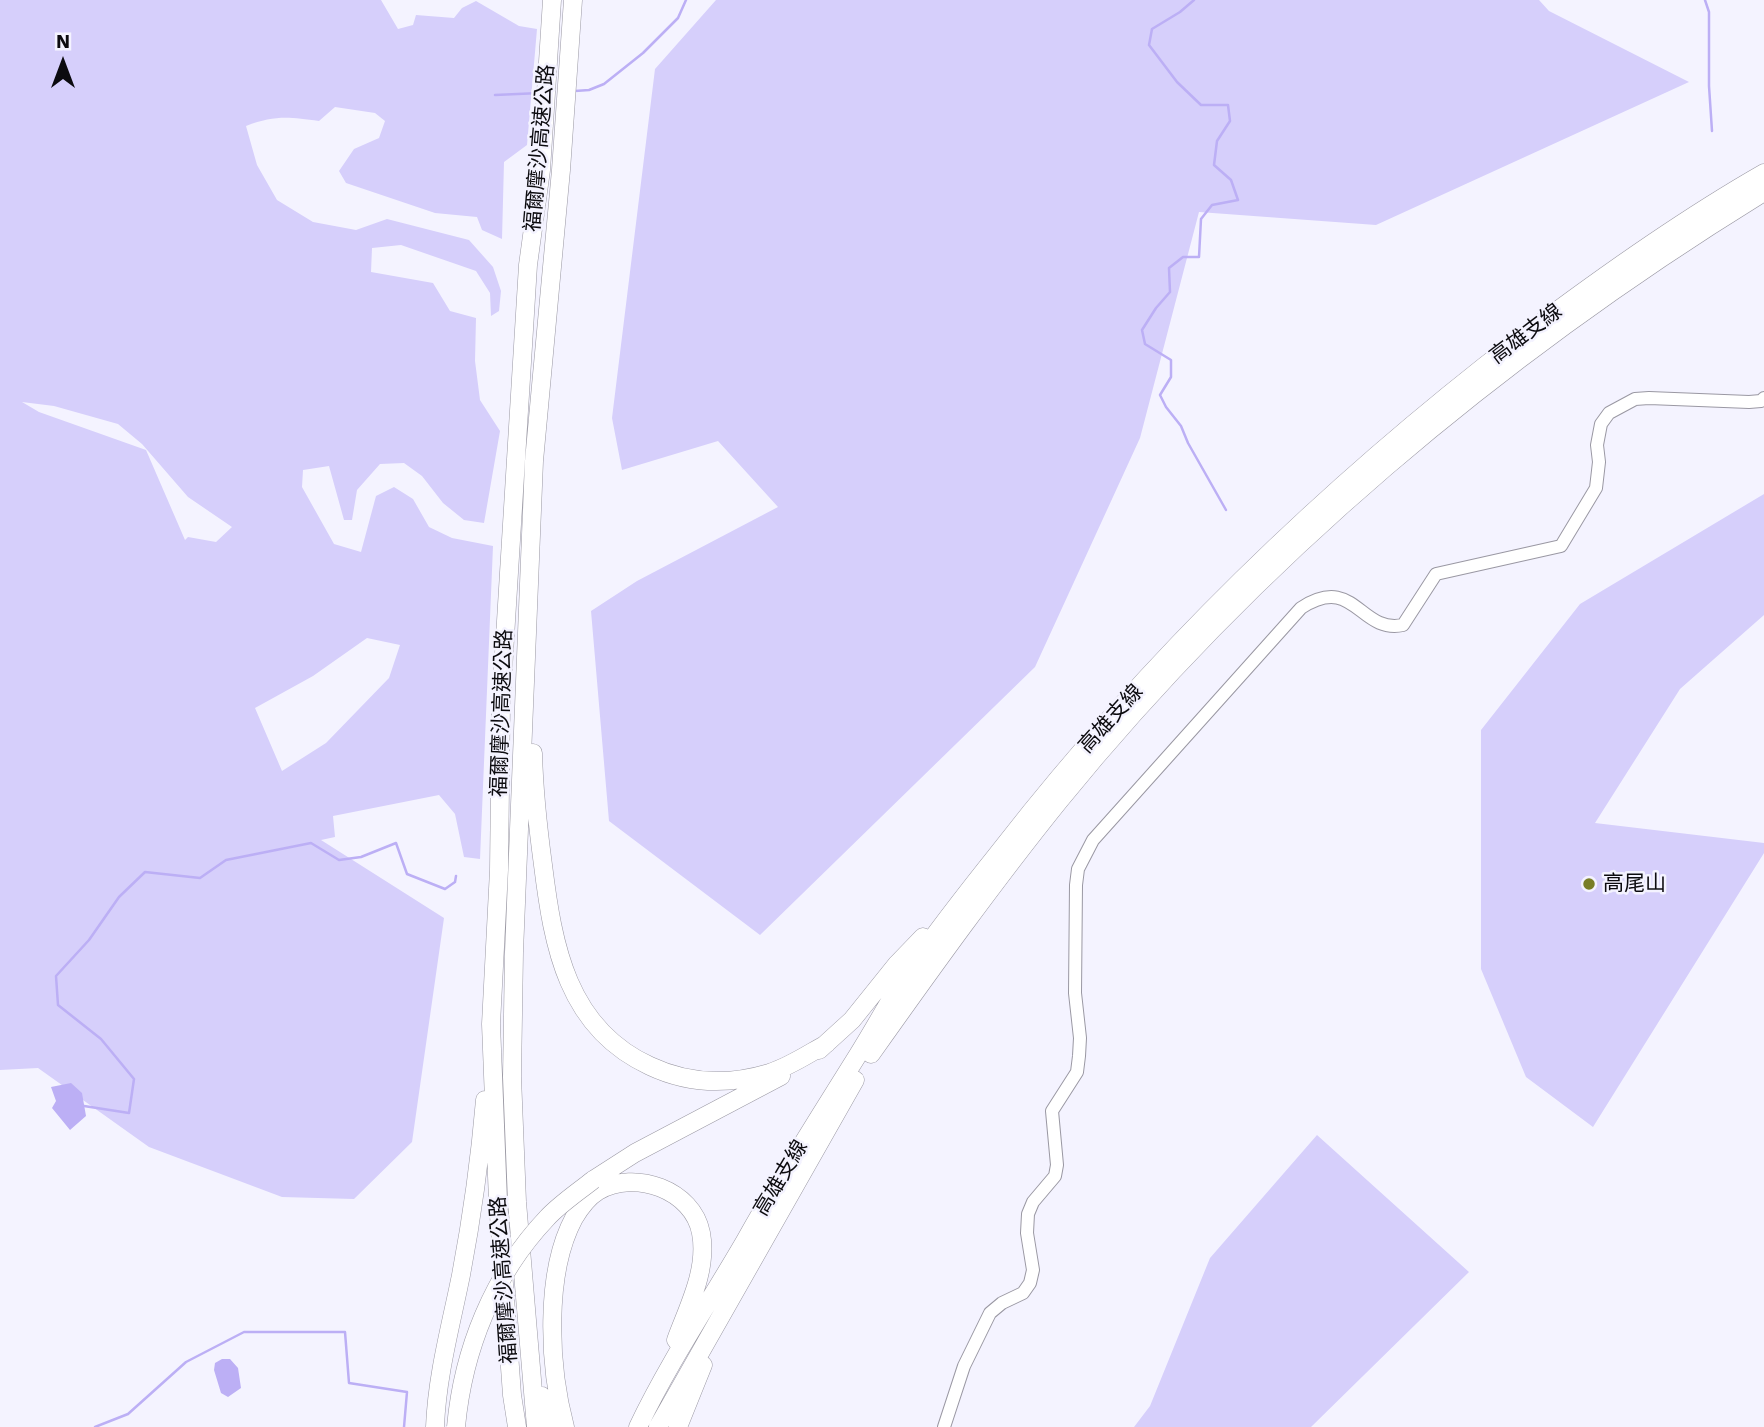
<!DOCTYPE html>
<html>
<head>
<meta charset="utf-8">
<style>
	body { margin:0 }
	#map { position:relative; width:1764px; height:1427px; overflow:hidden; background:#f4f3ff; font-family:"Work Sans",sans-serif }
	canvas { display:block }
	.north { position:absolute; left:28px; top:28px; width:70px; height:70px; -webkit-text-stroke:5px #f4f3ff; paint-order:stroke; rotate:0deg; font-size:19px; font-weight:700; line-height:28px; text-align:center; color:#0c0b0f }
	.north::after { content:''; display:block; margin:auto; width:24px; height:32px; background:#0c0b0f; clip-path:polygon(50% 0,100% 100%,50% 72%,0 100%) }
</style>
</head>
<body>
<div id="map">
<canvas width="1764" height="1427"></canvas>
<div class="north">N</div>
</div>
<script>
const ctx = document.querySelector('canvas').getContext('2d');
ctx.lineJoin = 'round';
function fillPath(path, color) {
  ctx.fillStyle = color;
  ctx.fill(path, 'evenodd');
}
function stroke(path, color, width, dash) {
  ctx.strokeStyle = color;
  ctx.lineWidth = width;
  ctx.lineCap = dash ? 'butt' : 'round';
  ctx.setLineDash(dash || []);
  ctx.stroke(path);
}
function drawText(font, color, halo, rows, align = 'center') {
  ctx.font = font + ' "Work Sans","Noto Sans TC",sans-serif';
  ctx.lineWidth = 5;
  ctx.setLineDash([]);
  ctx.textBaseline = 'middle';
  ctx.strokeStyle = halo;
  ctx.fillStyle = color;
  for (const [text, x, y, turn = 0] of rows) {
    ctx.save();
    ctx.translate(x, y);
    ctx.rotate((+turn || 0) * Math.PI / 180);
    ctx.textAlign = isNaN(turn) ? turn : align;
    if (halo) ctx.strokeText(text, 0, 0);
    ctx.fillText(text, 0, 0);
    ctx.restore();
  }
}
const green = new Path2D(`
	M0,0H381L398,29L413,25L416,15L454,18L462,8L476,1L519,26L537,29L527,145L504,162L502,239L482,230L477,217L435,213L346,183L339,171L354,149L379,138L385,121L375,113L335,107L319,121C289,117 275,115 246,126L257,165L277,200L313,222L356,230L387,219L469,240L493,267L501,291L499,311L491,316L490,293L476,271L401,245L372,248L371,272L433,283L450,311L476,318L475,361L480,400L500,431L484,523L464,520L443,503L422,476L404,463L380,464L357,490L352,520H344L329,466L303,470L302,487L334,544L361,552L376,496L394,487L413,499L429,527L452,538L493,546L480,859L464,857L455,814L439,795L333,816L335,837L321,840L444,918L412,1142L354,1199L282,1197L149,1147L38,1068L0,1070ZM22,402L54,406L118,424L142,444L188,497L232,527L216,542L188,537L185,540L146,450L39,412ZM367,638L400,645L389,678L326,743L282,771L255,708L313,676Z
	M716,0H1539L1549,11L1689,82L1376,225L1199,212L1140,438L1035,667L760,935L609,821L591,611L637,581L778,507L718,441L622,470L612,418L655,69Z
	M1764,494V615L1680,689L1595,823L1764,843V853L1593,1127L1526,1077L1481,969V730L1580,604Z
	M1317,1135L1469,1272L1311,1427H1134L1150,1406L1210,1258Z`);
const water = new Path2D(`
	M71,1083L82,1093L86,1116L70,1130L52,1108L56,1101L51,1087Z
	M222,1359H230L238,1368L241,1388L228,1397L221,1393L214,1370L215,1363Z`);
const stream = new Path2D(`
	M1194,0L1180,12L1152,29L1149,45L1177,82L1201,105H1228L1230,121L1217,141L1214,165L1231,180L1238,200L1212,205L1201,219L1199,257H1183L1169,268L1170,292L1156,308L1142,330L1145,344L1171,360V377L1160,395L1166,407L1181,426L1188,443L1226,510
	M1705,0L1709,12V86L1712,131
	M575,91L589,90L604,84L643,53L678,18L686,0
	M495,95L540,93
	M84,1106L129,1113L134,1079L101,1039L58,1005L56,976L89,940L119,897L145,872L200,878L226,860L311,843L339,860L361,857L396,843L407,874L445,889L455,882L456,876
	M95,1427L128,1414L186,1362L244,1332H345L349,1383L407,1392L404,1427`);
const minor = new Path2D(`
	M944,1427L964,1366L990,1313L1002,1303L1023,1293L1030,1283L1033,1270L1027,1233L1028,1214L1033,1202L1055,1176L1057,1165L1052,1111L1077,1072L1079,1056L1080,1038L1075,993L1076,885L1078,869L1093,840L1301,608C1355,573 1359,634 1403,625L1436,574L1561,546L1596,488L1599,462L1597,445L1601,424L1609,413L1635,399L1649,398L1749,402L1761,401L1764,398`);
const highway = new Path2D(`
	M533,753C534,791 538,828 543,865C553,946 567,1028 650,1066C688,1084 729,1085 769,1073C789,1067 808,1054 826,1044
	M819,1050L852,1020L897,964L923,937
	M871,1054C932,968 993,883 1059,801C1256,559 1499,355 1764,192
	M593,1180L635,1153L781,1076
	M542,1396L549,1427
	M435,1427C437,1375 451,1325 461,1275C472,1217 480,1159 485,1100
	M517,1427L512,1395L498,1201L491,1024L499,870L501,702L528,265L541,170L552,0
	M536,1427L517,1202L512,1077L514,952L534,461L561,170L573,0
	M565,1427C549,1367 544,1274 574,1218C580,1208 588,1197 598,1191C635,1169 693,1190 701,1233C708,1270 688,1307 676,1340
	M638,1427C669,1362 709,1303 745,1241C780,1178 818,1119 856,1058C873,1031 888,1003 905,977C935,932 970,889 1003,847C1153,655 1330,484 1522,337C1600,278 1680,221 1764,173
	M658,1427L855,1080
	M678,1427L703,1365`);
const highwayBridge = new Path2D(`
	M456,1427C463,1350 493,1275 547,1218C560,1204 578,1192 593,1180`);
const markers = [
	[1589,884,7,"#797e27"]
];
const streetNames = [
	["福爾摩沙高速公路",540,148,-85],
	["高雄支線",1526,334,-37],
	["福爾摩沙高速公路",502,713,-88],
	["高雄支線",1111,719,-48],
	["高雄支線",781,1178,-59],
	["福爾摩沙高速公路",504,1280,-94]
];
const poiNames = [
	["高尾山",1603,884]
];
fillPath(green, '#d6cffb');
fillPath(water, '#bcaff5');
stroke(stream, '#bcaff5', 2.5);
stroke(minor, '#9a98a3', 14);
stroke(highway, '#9a98a3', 19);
stroke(minor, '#fff', 12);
stroke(highway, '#fff', 18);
stroke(highwayBridge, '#9a98a3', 19, []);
stroke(highwayBridge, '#fff', 18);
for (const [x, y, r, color] of markers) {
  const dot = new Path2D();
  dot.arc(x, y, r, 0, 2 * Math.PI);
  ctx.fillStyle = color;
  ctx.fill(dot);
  stroke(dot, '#f4f3ff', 2.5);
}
drawText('21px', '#0c0b0f', '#f4f3ff', streetNames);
drawText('21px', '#0c0b0f', '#f4f3ff', poiNames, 'left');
</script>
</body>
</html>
